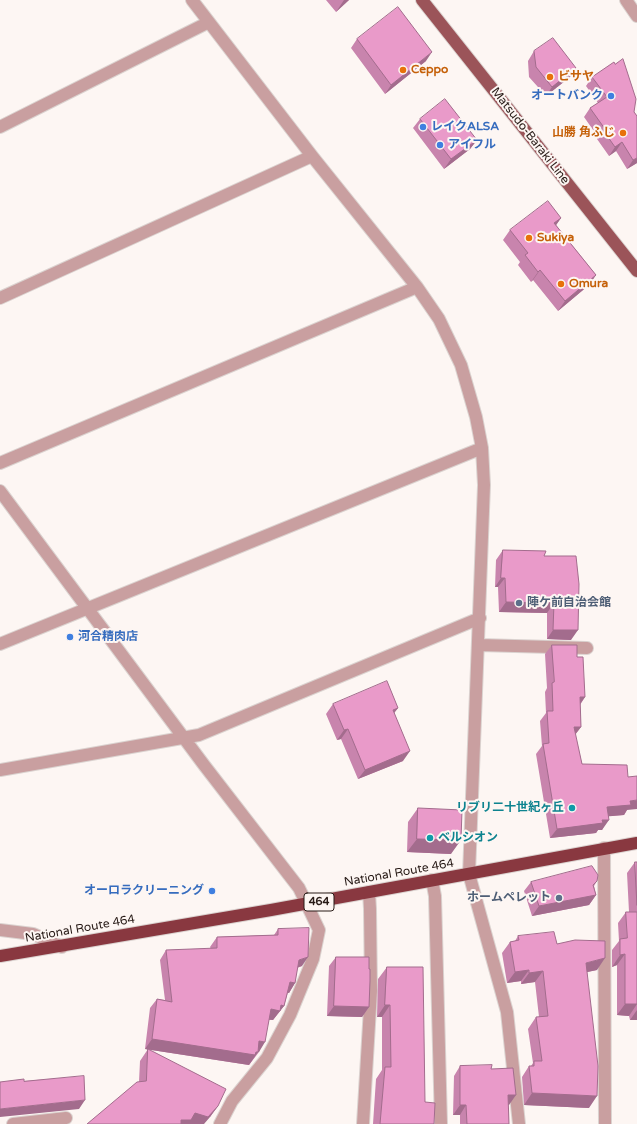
<!DOCTYPE html>
<html>
<head>
<meta charset="utf-8">
<style>
	body { margin:0 }
	canvas { display:block; background:#fdf6f3 }
</style>
</head>
<body>
<canvas width="637" height="1124"></canvas>
<script>
const ctx = document.querySelector('canvas').getContext('2d');
ctx.lineJoin = 'round';
function stroke(path, color, width, dash) {
  ctx.strokeStyle = color;
  ctx.lineWidth = width;
  ctx.lineCap = dash ? 'butt' : 'round';
  ctx.setLineDash(dash || []);
  ctx.stroke(path);
}
function fillPath(path, color) {
  ctx.fillStyle = color;
  ctx.fill(path, 'evenodd');
}
function drawText(font, color, halo, rows, align = 'center') {
  ctx.font = font + ' "Varela Round","Noto Sans JP",sans-serif';
  ctx.lineWidth = 4;
  ctx.setLineDash([]);
  ctx.textBaseline = 'middle';
  ctx.strokeStyle = halo;
  ctx.fillStyle = color;
  for (const [text, x, y, turn = 0] of rows) {
    ctx.save();
    ctx.translate(x, y);
    ctx.rotate((+turn || 0) * Math.PI / 180);
    ctx.textAlign = isNaN(turn) ? turn : align;
    if (halo) ctx.strokeText(text, 0, 0);
    ctx.fillText(text, 0, 0);
    ctx.restore();
  }
}
const minor = new Path2D(`
	M192,0L312,156L417,287L439,319L461,365L476,417L482,448L484,485L469,874L507,1012L519,1124
	M626,0L637,16
	M0,127L209,22
	M0,298L312,156
	M0,463L417,287
	M0,491L204,765L299,888L319,930L313,959L290,1015L267,1058L232,1101L220,1124
	M0,644L482,448
	M479,645L587,648
	M0,770L199,735L480,618
	M604,848L605,1124
	M432,880L435,896L441,1124
	M0,930L33,934L62,947
	M13,1124L66,1118
	M363,1124L371,991L370,909L369,892`);
const major = new Path2D(`
	M422,0L637,271`);
const highway = new Path2D(`
	M0,956L271,910L637,843`);
const wall = new Path2D(`
	M326,0H349L336,12Z
	M357,39L426,61L385,94L351,48Z
	M534,51L576,68L570,77L546,96L529,77L528,61Z
	M592,77L634,112L637,116V163L627,169L616,151L609,156L597,139L598,137L584,117L590,108L598,103L586,86Z
	M420,119L477,140L470,149L444,169L413,128Z
	M561,218L556,225L596,275L589,285L558,311L533,280L531,282L518,265L520,262L503,240L510,230Z
	M503,550L544,556L571,640L547,639V613L499,612L498,587H495L496,560Z
	M552,645L577,657L585,697L580,705L581,727L575,735L582,764L627,810L624,815L609,816L602,830H598L596,833L550,838L536,754L542,746L540,721L546,713L545,692L547,688L545,654Z
	M333,704L398,708L394,713L403,761L358,779L341,739L337,740L326,714Z
	M418,808L451,854L407,852L408,822Z
	M635,862H637V1020H630L629,1016L617,1015V965L612,967V950L619,941L618,923L626,912H629L627,873Z
	M597,881L594,886L596,895L589,905L532,916L524,891L531,882Z
	M278,929L302,966L297,968L295,983L289,993L288,992L284,1006L273,1020H269L259,1052L249,1065L145,1049L150,1008L157,999L165,1000L160,960L166,950L211,949L210,947L217,937L274,935Z
	M518,936L557,944L597,970L587,972L589,1108L524,1105L522,1077L529,1066H531L533,1063L528,1029L536,1017H539L535,982L521,984V981L507,983L502,953L510,942L515,941Z
	M336,957L369,969V1007L362,1017L327,1016L329,966Z
	M387,967L425,1102L434,1124H373L376,1079L382,1070V1017H377L378,979Z
	M148,1049L218,1106L210,1117L139,1082L140,1061Z
	M460,1066L491,1069L509,1105H508L509,1124H460V1115H453L454,1076Z`);
const shadedWall = new Path2D(`
	M344,0H349L336,12Z
	M432,52L426,61L385,94L391,85Z
	M576,68L570,77L546,96L552,87Z
	M477,140L470,149L444,169L451,159Z
	M622,142L616,151L609,156L615,147Z
	M637,158V163L627,169L633,160Z
	M561,218L554,228V223Z
	M540,270L533,280L531,282L538,272Z
	M596,275L589,285L558,311L565,301Z
	M501,578H505L498,587H495Z
	M506,602L554,603L547,613L499,612Z
	M553,630H578L571,640L547,639Z
	M580,697H585L578,707Z
	M398,708L391,717L393,710Z
	M574,727H581L574,736Z
	M348,729L341,739L337,740L344,730Z
	M410,751L403,761L358,779L365,770Z
	M637,800V809L627,810L624,815L601,817L607,807L630,801Z
	M602,820H609L602,830H598L596,833L550,838L557,829Z
	M417,839L461,840L451,854L407,852Z
	M596,895L589,905L532,916L539,906Z
	M625,954L617,965L612,967L620,955Z
	M308,957L302,966L292,969L299,960Z
	M605,958L597,970L578,974L586,963Z
	M529,970L521,981L507,983L515,972Z
	M543,971L535,982L521,984L529,973Z
	M290,982L295,983L289,993L283,992Z
	M625,1004H637L629,1016L617,1015Z
	M281,1005L284,1006L273,1020L264,1019L271,1009Z
	M385,1005H390L382,1017H377Z
	M334,1006L369,1007L362,1017L327,1016Z
	M637,1010V1020H630Z
	M152,1039L256,1052H258L249,1065L145,1049Z
	M259,1041L265,1042L259,1052L252,1051Z
	M532,1093L597,1096L589,1108L524,1105Z
	M508,1095H516L509,1105H501Z
	M85,1100L79,1109L0,1117V1109Z
	M460,1105H466L460,1115H453Z
	M218,1106L210,1117L204,1124H178L181,1120L195,1113Z`);
const building = new Path2D(`
	M398,7L432,52L391,85L357,39Z
	M553,38L576,68L552,87L536,67L534,51Z
	M623,59L636,99L634,112L637,116V158L633,160L622,142L615,147L603,130L605,129L590,108L607,97L592,77L614,62L615,64Z
	M445,99L477,140L451,159L420,119Z
	M548,201L561,218L554,223L596,275L565,301L540,270L538,272L525,255L528,253L510,230Z
	M503,550L546,551L544,556H576L579,584L578,630H553L554,603L506,602L505,578H501Z
	M552,645H577V657H583L585,697H580L581,727H574L582,764L627,765L628,777L637,776V800L630,801L631,805L607,807L609,820H602L603,823L557,829L543,744L549,743L547,711H553L552,683L554,682Z
	M387,681L398,708L393,710L410,751L365,770L348,729L344,730L333,704Z
	M418,808L462,810L461,840L417,839Z
	M635,862H637V905Z
	M592,866L598,875L597,881L593,885L596,895L539,906L531,882Z
	M626,912H637V1004H625V954L620,955V939L627,938Z
	M309,928L308,957L299,960L295,983L290,982L284,1006L281,1005L280,1011L271,1009L265,1042L259,1041L258,1052H256L255,1055L152,1039L157,999L172,1002L166,950L217,948V937L278,935V929Z
	M554,932L557,944L575,940L605,941V958L586,963L598,1066L597,1096L532,1093L529,1066H534V1061H542L536,1017L548,1016L543,971L529,973V970L515,972L510,942L519,940L518,936Z
	M336,957H369V969H370V981L369,1007L334,1006Z
	M387,967H423L425,1102L435,1103L434,1124H380L385,1067H391L390,1005H385Z
	M148,1049L226,1089L218,1106L208,1117L195,1113L191,1120H181V1124H87L137,1082L146,1081Z
	M492,1065L491,1069L513,1068L516,1095H508L509,1124H467L466,1105H460V1066Z
	M84,1076L85,1100L0,1109V1082L24,1079V1081Z`);
const markers = [
	[403,70,4,"#e8710a"],
	[550,77,4,"#e8710a"],
	[611,96,4,"#3f7fe0"],
	[423,127,4,"#3f7fe0"],
	[623,133,4,"#e8710a"],
	[440,145,4,"#3f7fe0"],
	[529,238,4,"#e8710a"],
	[561,284,4,"#e8710a"],
	[519,603,4,"#5c6f8a"],
	[70,637,4,"#3f7fe0"],
	[572,808,4,"#0f9aa8"],
	[430,838,4,"#0f9aa8"],
	[212,891,4,"#3f7fe0"],
	[559,898,4,"#5c6f8a"]
];
const shields = [
	[319,902,30]
];
const shieldNames = [
	["464",319,902]
];
const foodNames = [
	["Ceppo",411,70],
	["ビサヤ",558,77],
	["山勝 角ふじ",615,133,"right"],
	["Sukiya",537,238],
	["Omura",569,284]
];
const shopNames = [
	["オートバンク",603,96,"right"],
	["レイクALSA",431,127],
	["アイフル",448,145],
	["河合精肉店",78,637],
	["オーロラクリーニング",204,891,"right"]
];
const streetNames = [
	["Matsudo-Baraki Line",530,136,52],
	["National Route 464",399,873,-10],
	["National Route 464",80,929,-10]
];
const serviceNames = [
	["陣ケ前自治会館",527,603],
	["ホームペレット",551,898,"right"]
];
const cultureNames = [
	["リブリ二十世紀ヶ丘",564,808],
	["ベルシオン",438,838,"left"]
];
stroke(minor, '#dbd3d0', 14);
stroke(major, '#dbd3d0', 14);
stroke(highway, '#dbd3d0', 14);
stroke(minor, '#c99fa0', 12);
stroke(major, '#9b5459', 12);
stroke(highway, '#893840', 12);
fillPath(wall, '#c884ad');
fillPath(shadedWall, '#a36c8d');
fillPath(building, '#e99ac9');
stroke(building, '#a36c8d', 1);
for (const [x, y, r, color] of markers) {
  const dot = new Path2D();
  dot.arc(x, y, r, 0, 2 * Math.PI);
  ctx.fillStyle = color;
  ctx.fill(dot);
  stroke(dot, '#fdf6f3', 1.5);
}
for (const [x, y, w] of shields) {
  const box = new Path2D();
  box.roundRect(x - w / 2, y - 9, w, 18, 3);
  ctx.fillStyle = '#fdf6f3';
  ctx.fill(box);
  stroke(box, '#281b17', 1);
}
drawText('bold 11px', '#281b17', null, shieldNames);
drawText('bold 12px', '#c56008', '#fdf6f3', foodNames, 'left');
drawText('bold 12px', '#366cbe', '#fdf6f3', shopNames, 'left');
drawText('12px', '#281b17', '#fdf6f3', streetNames);
drawText('bold 12px', '#4e5e75', '#fdf6f3', serviceNames, 'left');
drawText('bold 12px', '#0d838f', '#fdf6f3', cultureNames, 'right');
</script>
</body>
</html>
